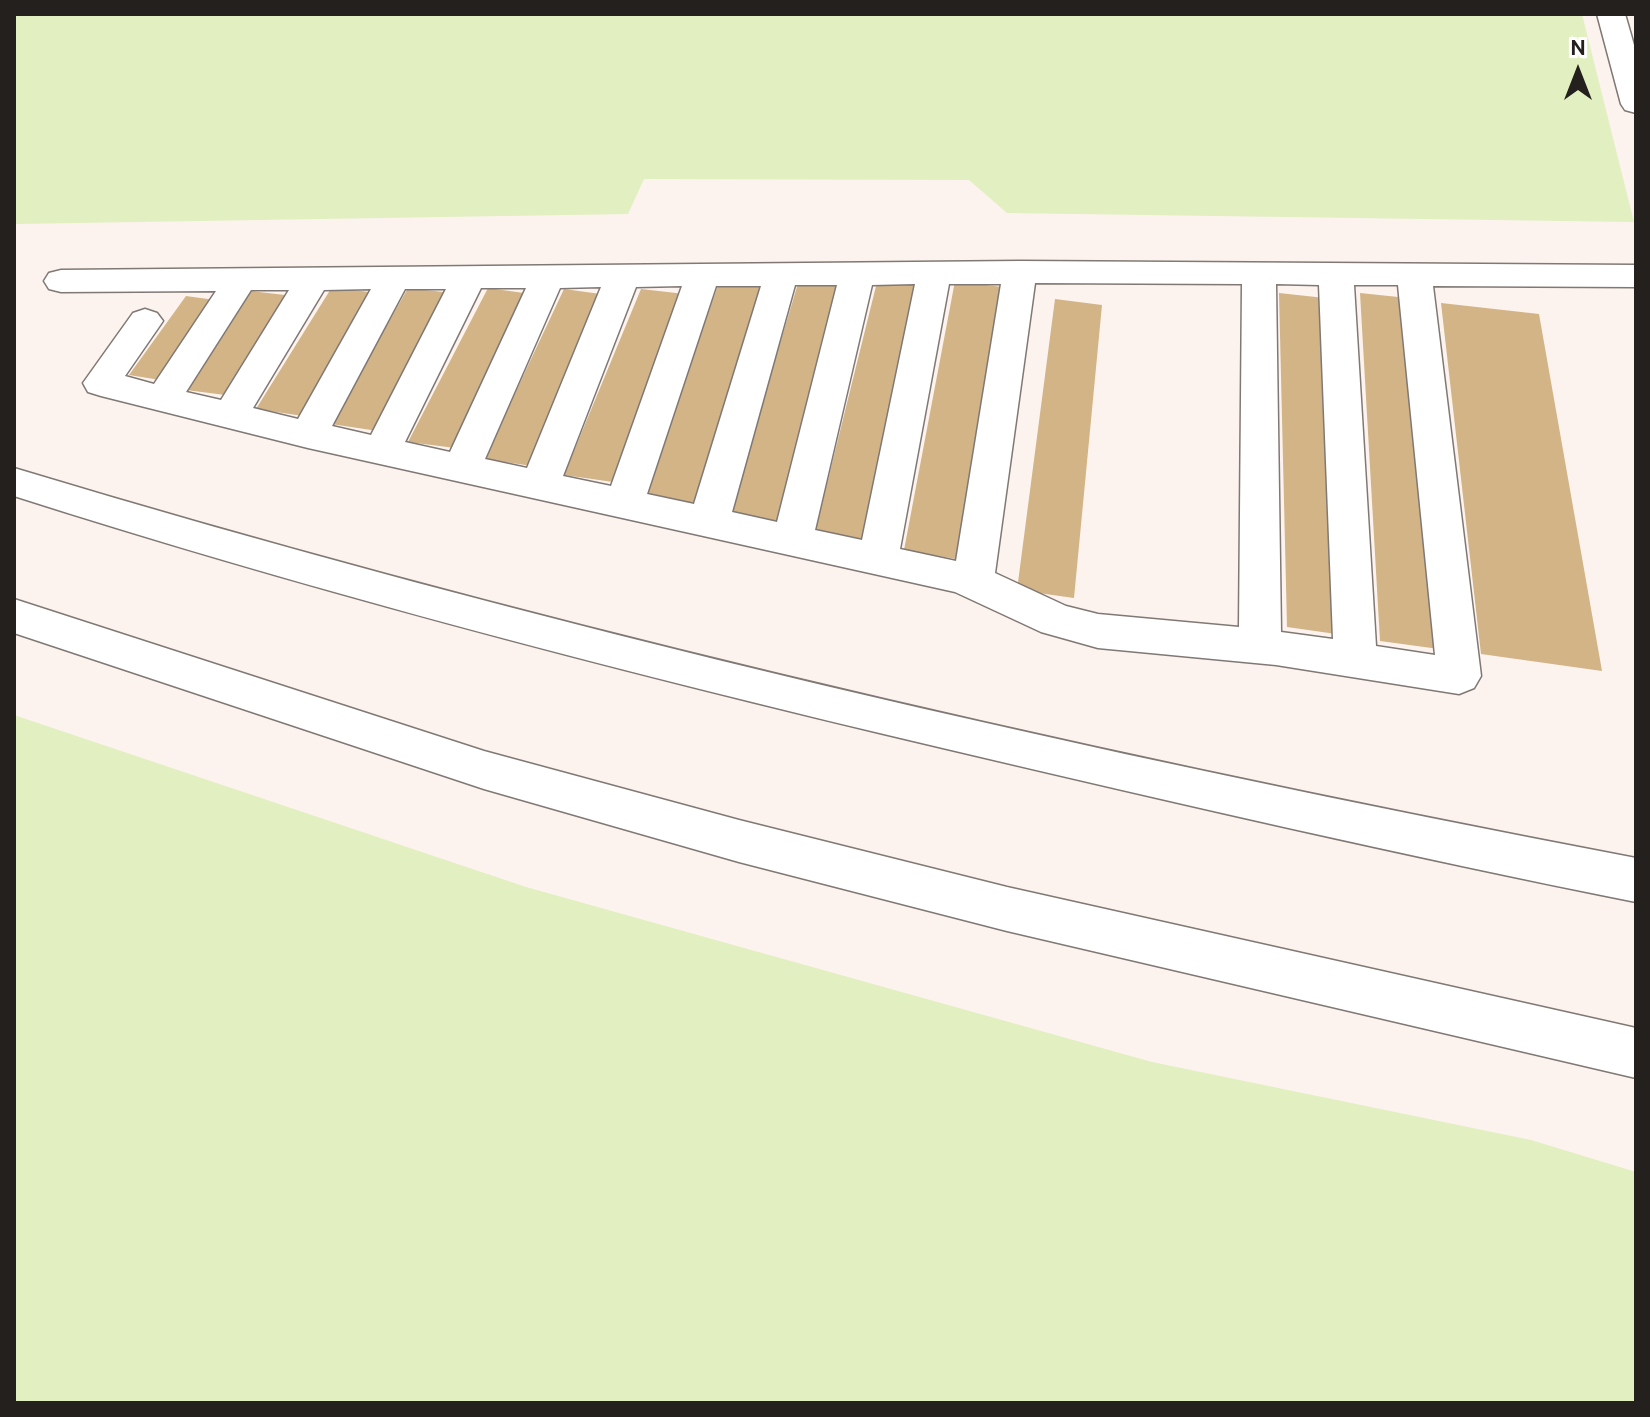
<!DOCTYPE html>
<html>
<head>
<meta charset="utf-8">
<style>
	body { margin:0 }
	#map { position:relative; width:1650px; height:1417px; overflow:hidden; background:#fcf3ee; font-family:Cabin,sans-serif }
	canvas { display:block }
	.frame { position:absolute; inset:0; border:16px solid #23201e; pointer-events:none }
	.north { position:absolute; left:1538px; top:32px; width:80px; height:80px; -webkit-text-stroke:6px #fff; paint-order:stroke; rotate:0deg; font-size:22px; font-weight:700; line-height:32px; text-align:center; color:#23201e }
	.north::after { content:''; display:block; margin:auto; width:28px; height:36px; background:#23201e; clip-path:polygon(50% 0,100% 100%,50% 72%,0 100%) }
</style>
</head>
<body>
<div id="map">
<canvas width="1650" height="1417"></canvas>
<div class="frame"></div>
<div class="north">N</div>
</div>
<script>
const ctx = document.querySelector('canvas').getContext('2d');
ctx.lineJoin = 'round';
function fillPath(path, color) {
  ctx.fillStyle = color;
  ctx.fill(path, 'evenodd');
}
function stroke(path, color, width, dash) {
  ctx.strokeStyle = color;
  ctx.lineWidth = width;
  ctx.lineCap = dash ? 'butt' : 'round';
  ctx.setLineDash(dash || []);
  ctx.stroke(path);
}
const green = new Path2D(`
	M14,14H1582L1634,222L1007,213L969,180L644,179L628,214L14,224Z
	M14,715L526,887L1152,1062L1531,1140L1636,1172V1403H14Z`);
const building = new Path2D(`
	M721,277L767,283L694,504L642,497Z
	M878,278L924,283L866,543L814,536Z
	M799,280L845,285L780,521L729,514Z
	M955,281L1002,287L956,559L904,550Z
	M332,287L376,293L303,416L256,409Z
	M408,288L452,293L378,431L331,424Z
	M488,288L531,294L455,448L408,442Z
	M564,289L608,295L532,466L484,459Z
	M641,289L685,294L613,482L564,475Z
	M250,291L294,296L233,396L186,390Z
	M1279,293L1325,298L1343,635L1287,627Z
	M1360,293L1408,298L1439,649L1380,641Z
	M186,296L215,300L160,380L129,375Z
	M1055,299L1102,305L1074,598L1017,590Z
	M1441,303L1539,314L1602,671L1481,654Z`);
const minor = new Path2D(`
	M1020,261L1636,265V287L1433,286L1481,676L1474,688L1459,694L1276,665L1098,648L1041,632L955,592L308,448L101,396L88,392L83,383L133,313L145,309L157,313L163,321L125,376L154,384L216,291L61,292L49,289L44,281L49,273L61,270ZM1035,283L1242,284L1239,627L1098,614L1066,606L995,573ZM915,284L862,540L815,530L872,285ZM949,284H1001L956,561L900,549ZM1276,284L1319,285L1333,639L1281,632ZM795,285H837L777,522L732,512ZM1354,285H1398L1435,655L1376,646ZM682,286L611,486L563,476L636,287ZM716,286H761L694,504L647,494ZM601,287L527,468L485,459L560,288ZM481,288H526L450,452L405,442ZM371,289L298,419L253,408L324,290ZM405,289H446L371,435L332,426ZM251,290H289L221,400L186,392Z`);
const major = new Path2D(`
	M1597,14H1625L1636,52V113L1625,110L1621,104Z`);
const highway = new Path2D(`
	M14,468C546,629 1090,754 1636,858V902C1405,856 1176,803 947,749C633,675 321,594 14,496Z
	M14,599L484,751L739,820L1007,887L1636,1028V1078L1007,931L739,862L484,789L14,633Z`);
fillPath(green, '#e1efc1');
fillPath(building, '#d2b487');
stroke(minor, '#807874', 3);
stroke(major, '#807874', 3);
stroke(highway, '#807874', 3);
fillPath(minor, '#fff');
fillPath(major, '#fff');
fillPath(highway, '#fff');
</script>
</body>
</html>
